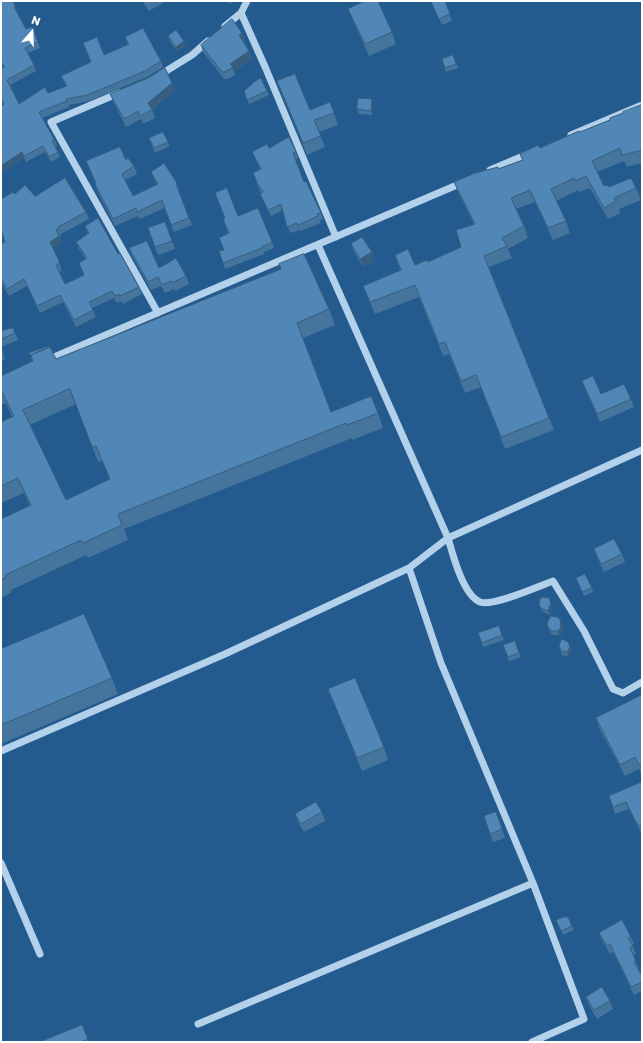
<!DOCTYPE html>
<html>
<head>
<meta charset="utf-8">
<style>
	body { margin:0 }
	#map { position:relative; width:643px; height:1043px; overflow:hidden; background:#245b8e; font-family:Poppins,sans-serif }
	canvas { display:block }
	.frame { position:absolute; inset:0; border:2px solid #fff; pointer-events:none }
	.north { position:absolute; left:12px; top:12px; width:40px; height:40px; -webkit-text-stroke:3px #245b8e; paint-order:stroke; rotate:20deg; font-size:11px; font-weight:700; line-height:16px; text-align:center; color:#fff }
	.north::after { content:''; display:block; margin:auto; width:14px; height:18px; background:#fff; clip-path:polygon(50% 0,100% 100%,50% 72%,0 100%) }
</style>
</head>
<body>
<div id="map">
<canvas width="643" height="1043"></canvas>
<div class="frame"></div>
<div class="north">N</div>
</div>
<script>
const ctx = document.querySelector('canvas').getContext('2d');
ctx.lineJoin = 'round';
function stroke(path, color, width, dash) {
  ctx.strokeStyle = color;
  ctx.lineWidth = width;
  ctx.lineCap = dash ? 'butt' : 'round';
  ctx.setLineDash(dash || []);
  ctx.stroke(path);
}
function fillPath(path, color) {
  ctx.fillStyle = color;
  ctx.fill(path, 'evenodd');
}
const minor = new Path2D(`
	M241,13L266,69L336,237
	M225,26L241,13L247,1
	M158,76L192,55L208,41
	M119,93L51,122L158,313
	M571,135L642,105
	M490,170L528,154
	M318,245L448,538L642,450
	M47,360L464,182
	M409,568L441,663L533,883L584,1019L532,1042
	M1,751L225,654L409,568L448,538C453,555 463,595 480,602C493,607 539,586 553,581L584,631L613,689L623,693L642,682
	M1,863L40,954
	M198,1024L533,883`);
const wall = new Path2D(`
	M1,1L15,6L17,11V12L26,29L32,27L40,48L28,53L34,65L36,71L10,85L19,104L66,86L61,76L90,62L104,55L128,45L125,37L161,61L163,67L147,77L89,101L69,105V107L42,118L54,139L57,145L55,146L58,152L60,157L51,162L45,152L26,162L1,100V69L4,68L1,62Z
	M142,1H166L149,11Z
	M228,1H235L229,4Z
	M431,1H445L452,21L442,25Z
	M348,9L392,32L396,44L369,56L353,21Z
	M242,33L245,40L243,41L249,51L252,59L234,71L235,75L228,79H224L203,52L201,45Z
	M168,36L186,45L177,51L169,40Z
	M453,55L458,68L446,72L442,59Z
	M277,81L310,110L330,102L338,125L319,132L325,147L307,155Z
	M172,83L175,91L152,109L155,118L143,124L141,119L126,127L113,101L110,94Z
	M244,91H267L269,95L249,104Z
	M373,103L372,115L359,114L357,109Z
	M642,105V163L627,167L624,161L597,172L604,186L636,188L641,200L619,209L620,213L608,219L590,188L579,192L578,190L556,201L566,221L570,233L553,240L535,202L516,209L524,226L528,238L508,249L512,258L489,267L554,430L505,449L481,387L465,393L449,354L443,356L419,297L375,314L363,286L400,270L395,255L415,265L428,262L461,247L474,225L459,194L454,182L499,169L522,160L520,154L540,148L610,120Z
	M149,138L168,142L170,146L155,153Z
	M269,148L296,152L298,158L295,160L304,182L321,213L323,219L320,220L321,223L300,231V230L290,233L283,210L271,216L260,194L261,193L259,190L253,173L260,169L252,152Z
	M126,160L134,166L137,174L125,180L133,196L157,184L154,179L151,172L177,183L179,191H178L192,225L174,232L164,208L140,219L138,216L115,226L97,191L95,184H96L86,161Z
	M15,194L35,196L86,212L89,219L61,234V236L59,237L62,243L53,248L62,271L59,272L65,284L84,276L79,263L86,259L79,249L76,242L88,234L85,226L118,254L139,287L142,294L123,304L121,301L117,303L114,298L92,308L96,317L76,327L63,302L40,313L27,286L9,296L1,282V244L5,242Z
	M258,208L274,248L264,252V254L225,269L219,251L224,250L219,238L228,233L223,219L238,216Z
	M148,228L172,241L175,249L158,255Z
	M351,244L375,260L363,267L354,252Z
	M129,248L159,268L186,276L189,284L175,291L174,289L165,293L161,286L151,290L132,256Z
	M279,264L329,309L335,325L303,338L331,412L378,413L383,428L352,440V438L124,529L128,540L88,558L86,555L11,590L12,592L1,598V519L30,506L24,493L1,503V422L12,417L6,403L1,405V376L32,361L29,353L56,359L281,269ZM76,404L98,462L102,461L110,480L66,500L30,425Z
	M13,328L18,340L1,347V331Z
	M1,348L5,359L1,361Z
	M582,381L601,394L631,399L634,407L600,422L585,389Z
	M594,549L622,554L625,562L604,572L597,557Z
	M576,578L592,588L593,592L584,596Z
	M539,605L552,608L550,615L543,612L541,609Z
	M562,623L563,631L559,635H553L550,632L547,625Z
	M499,626L504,640L483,647L478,633Z
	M515,641L521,657L509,661L503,645Z
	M1,649L112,678L118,694L1,744Z
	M560,650L572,651L568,656L562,655Z
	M328,689L384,747L388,760L362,771Z
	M642,695V774L639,769L625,776L600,730L596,718Z
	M642,782V832L641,833L629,809L615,814L609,796Z
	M322,812L325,821L304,832L298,822L295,814Z
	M496,812L505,838L493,842L484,816Z
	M568,917L574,930L563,935L558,924Z
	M599,933L631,937L634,944L632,945L636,954L633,955L639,969H638L642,976V991L634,995L613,952L610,954L602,940Z
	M586,997L610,1001L613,1009L597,1019L589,1005Z
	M82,1025L89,1042H40Z`);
const shadedWall = new Path2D(`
	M242,33L245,40L242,42L239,35Z
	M184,41L186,45L177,51L176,47Z
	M249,51L252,59L234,71L230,64Z
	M172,83L175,91L150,110L148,103Z
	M372,99L373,103L372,115L371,111Z
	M22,152L24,158L1,174V166Z
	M59,236L62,243L52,249L50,242Z
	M372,252L375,260L363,267L360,259Z
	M551,603L552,608L550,615L548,611Z
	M560,619L562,623L563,631L559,635L558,631Z
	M570,647L572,651L568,656L567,652Z`);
const building = new Path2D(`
	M1,1H13L15,6L14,7L26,29L32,27L38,42L25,48L34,65L7,80L19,104L45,87L48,93L67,86L61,76L91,62L83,43L97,37L104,55L129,44L125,37L143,28L161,61L145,71L87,95L66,99L67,101L39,112L54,139L52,141L58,152L49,157L43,146L24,156L22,152L1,166V106L4,104L1,98V69L4,67L1,61Z
	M365,1H378L392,32L365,44L348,9Z
	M431,1H445L450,14L439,19Z
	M232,19L242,33L239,35L249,51L230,64L233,67L225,72H222L201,45Z
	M176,30L184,41L176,47L168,36Z
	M453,55L456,64L445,68L442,59Z
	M165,68L172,83L148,103L152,110L140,116L138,111L124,119L110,94L148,78Z
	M295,74L310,110L330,102L334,113L314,120L321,136L303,143L277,81Z
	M261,78L267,91L247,100L244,91L254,82Z
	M358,98L372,99L371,111L357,109Z
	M642,105V150L622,155L620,148L592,161L604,186L607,185L609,187L631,178L636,188L614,198L616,201L604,208L586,176L575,181L574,178L551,189L566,221L548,228L530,190L511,198L524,226L502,238L507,246L484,256L549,418L501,437L476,375L461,381L445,342L439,344L415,285L370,302L363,286L401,270L395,255L408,249L415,265L427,260L428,262L461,247L456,230L475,224L454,182L475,173L498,167V169L523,160L520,154L538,145L540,148L579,131L580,132L610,120V118L623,113V112Z
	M163,132L168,142L154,148L149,138Z
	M289,137L296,152L293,153L304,182L306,181L321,213L317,214L318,216L298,225L297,223L287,227L281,204L268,210L260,194L263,192L257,183V182L253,173L261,169L252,152L267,144L269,148Z
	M120,147L126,160L128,158L134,166L122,174L133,196L158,184L151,172L164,163L177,183L176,184L189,218L171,225L162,200L137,212L136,208L113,219L95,184L96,183L86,161Z
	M65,178L86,212L58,227L59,229L56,230L59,236L50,242L60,263L56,265L65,284L84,275L79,263L87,258L76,242L89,233L85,226L98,218L118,254L120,253L139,287L120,296L119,294L115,296L112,291L89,302L93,310L74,320L60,295L37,306L24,279L7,289L1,279V244L5,242L1,229V199L13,192L15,194L25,185L35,196Z
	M227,188L238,216L258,208L272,242L262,247V248L223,263L219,251L224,250L219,238L229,233L223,219L225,218L215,193Z
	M165,222L172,241L155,247L148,228Z
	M362,237L372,252L360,259L351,244Z
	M147,241L159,268L176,258L186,276L172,283L171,281L162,285L158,277L148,282L129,248Z
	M304,254L329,309L297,323L331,412L371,396L378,413L347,425L346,423L118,514L122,525L83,543L81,540L5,575L6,577L1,580V519L31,505L18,478L1,486V422L14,416L1,390V376L33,361L31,355L50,347L56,359L281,269L279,264ZM70,389L92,447L96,446L110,479L66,500L23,410Z
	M13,328L15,333L1,339V331Z
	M49,346V347L31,355V357L29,353Z
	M593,376L601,394L624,384L631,399L597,414L582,381Z
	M614,539L622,554L601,564L594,549Z
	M585,574L592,588L582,592L576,578Z
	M543,597L549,598L551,603L548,611L541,608L539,605L540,599Z
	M84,614L112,678L1,725V649Z
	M551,616L557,617L560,619L561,627L558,631H552L549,628L547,625L548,621Z
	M499,626L502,635L482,643L478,633Z
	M562,639L568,642L570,647L567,652L561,651L559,646Z
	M515,641L519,653L508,657L503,645Z
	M355,678L384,747L357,758L328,689Z
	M642,695V763L639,765L635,757L620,765L596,718Z
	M642,782V824L638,826L626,802L613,807L609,796Z
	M316,802L322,812L301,824L295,814Z
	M496,812L502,829L490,834L484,816Z
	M642,882V888L640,883Z
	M564,917H568L572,926L561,931L556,920Z
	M622,920L631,937L628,938L633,946L630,948L636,961L634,962L642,976V982L631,987L610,944L607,946L599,933Z
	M602,987L610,1001L594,1010L586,997Z
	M82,1025L88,1039L81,1042H40Z`);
stroke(minor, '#b3d1eb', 7);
fillPath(wall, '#45749d');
fillPath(shadedWall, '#385e7f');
fillPath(building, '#5087b6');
stroke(building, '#385e7f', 1);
</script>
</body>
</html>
